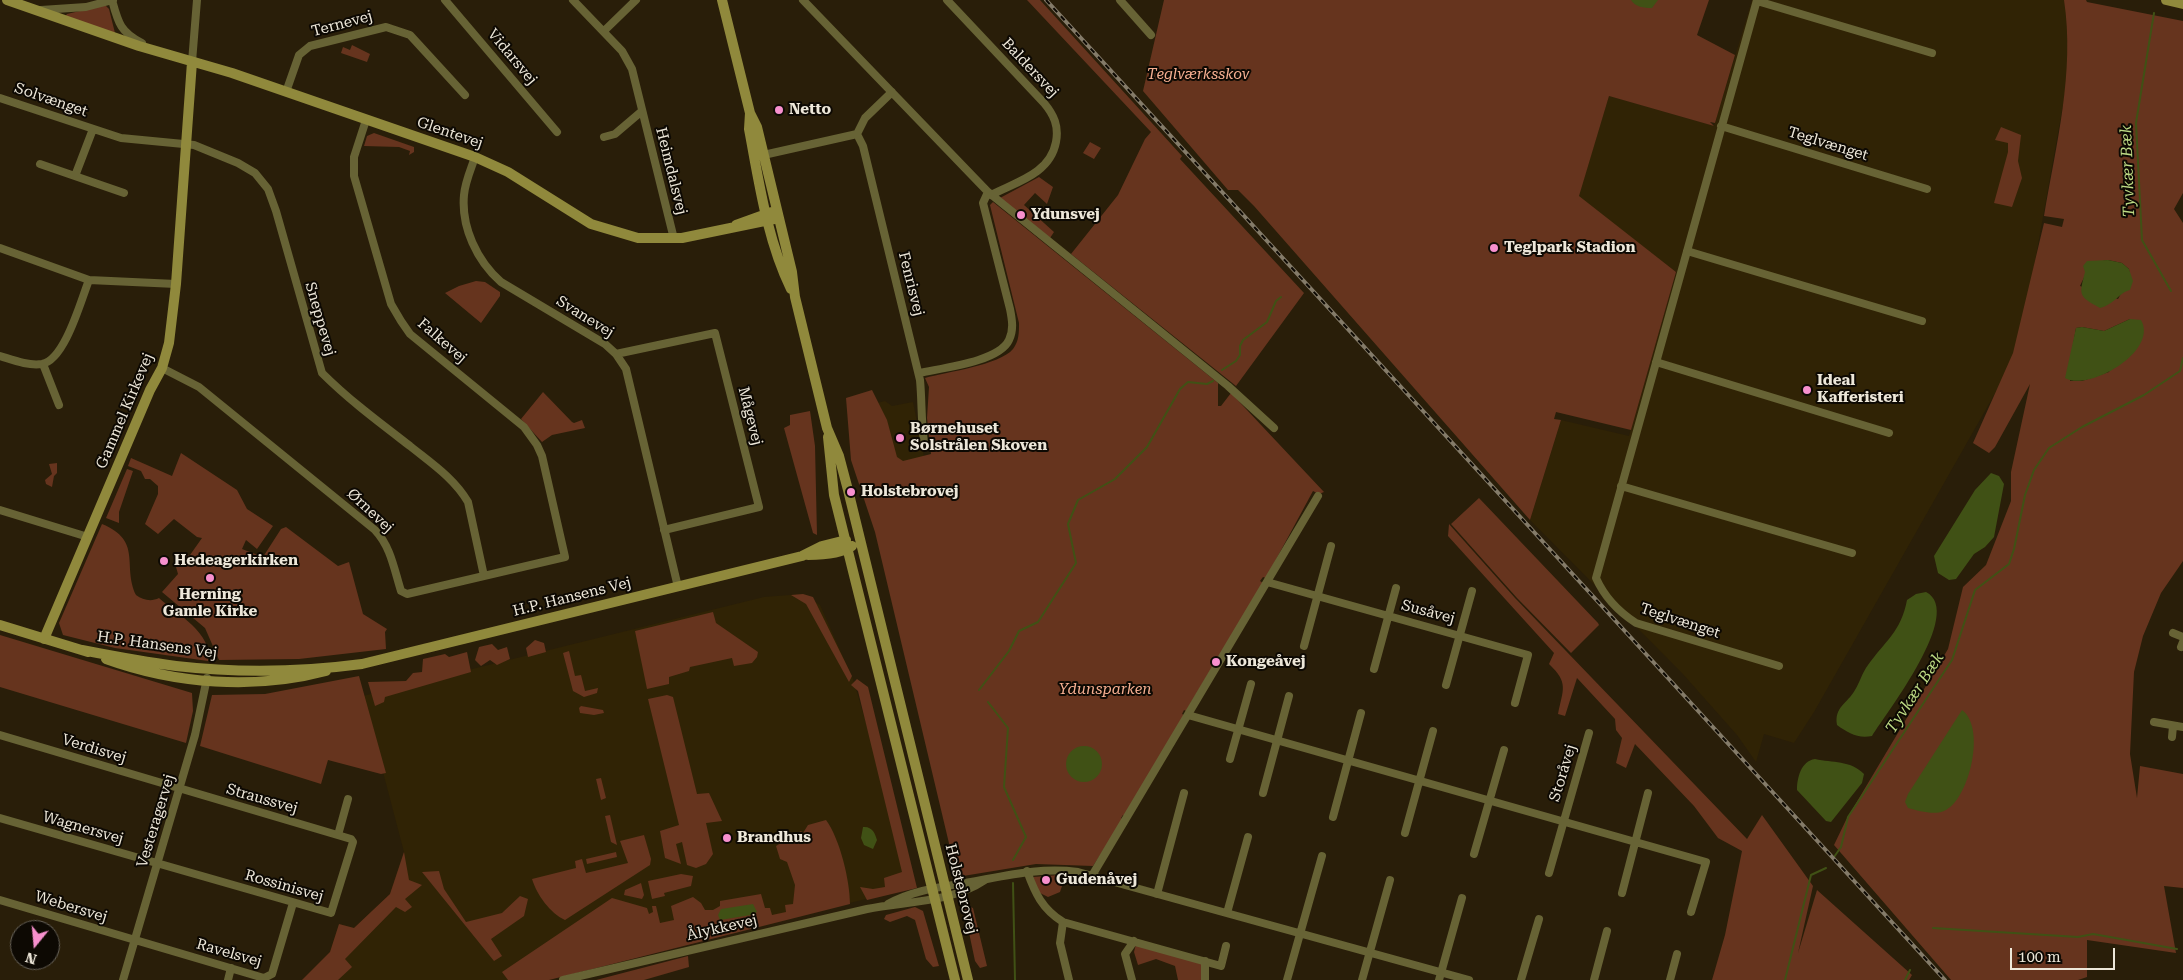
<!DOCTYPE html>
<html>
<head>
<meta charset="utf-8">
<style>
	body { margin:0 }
	#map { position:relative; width:2183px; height:980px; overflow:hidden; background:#291e09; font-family:"Roboto Serif",serif }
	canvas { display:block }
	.north { position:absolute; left:10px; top:920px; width:50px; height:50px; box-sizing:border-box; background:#0d0903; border:1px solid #676259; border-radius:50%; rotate:197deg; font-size:14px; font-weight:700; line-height:20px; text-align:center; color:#ede7d9 }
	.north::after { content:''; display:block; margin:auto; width:18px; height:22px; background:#f790ce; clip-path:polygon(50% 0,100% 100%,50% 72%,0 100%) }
	.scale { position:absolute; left:2010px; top:948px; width:105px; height:22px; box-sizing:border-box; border:2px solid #ede7d9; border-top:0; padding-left:6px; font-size:15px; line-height:18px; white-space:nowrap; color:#ede7d9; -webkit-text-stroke:4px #0d0903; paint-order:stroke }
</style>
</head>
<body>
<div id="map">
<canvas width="2183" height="980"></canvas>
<div class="north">N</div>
<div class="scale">100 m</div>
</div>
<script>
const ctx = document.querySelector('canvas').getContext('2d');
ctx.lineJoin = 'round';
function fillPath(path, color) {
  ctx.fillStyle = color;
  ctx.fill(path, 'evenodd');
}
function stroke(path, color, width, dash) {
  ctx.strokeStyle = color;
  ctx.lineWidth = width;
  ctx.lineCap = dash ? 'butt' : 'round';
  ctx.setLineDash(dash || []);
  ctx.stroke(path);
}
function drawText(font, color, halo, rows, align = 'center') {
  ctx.font = font + ' "Roboto Serif",serif';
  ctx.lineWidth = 4;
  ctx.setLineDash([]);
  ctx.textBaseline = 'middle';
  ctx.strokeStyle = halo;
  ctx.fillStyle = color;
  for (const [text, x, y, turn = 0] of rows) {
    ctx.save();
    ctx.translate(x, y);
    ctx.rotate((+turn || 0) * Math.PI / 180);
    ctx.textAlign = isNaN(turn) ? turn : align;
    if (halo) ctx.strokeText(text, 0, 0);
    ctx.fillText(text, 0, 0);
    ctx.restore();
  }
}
const built = new Path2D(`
	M1752,0H2066L2073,49L2019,351L1814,712L1794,743L1764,734L1756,762L1737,735L1682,673L1530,520L1561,420L1629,436L1676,272L1578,197L1609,96L1714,126Z
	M885,401L892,406L913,402L927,471L898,476L869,405Z
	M803,594L820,605L853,679L912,879L907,889L533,980H302L330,952L339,924L354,928L390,894L404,852L363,696L764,597Z`);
const green = new Path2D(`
	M1027,0H1040L1182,156L1180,159L1304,293L1236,386L1071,254L1118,195L1145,139L1151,132Z
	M1164,0H1709L1697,35L1735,55L1715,123L1710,122L1714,126L1609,96L1579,196L1676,272L1631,430L1556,412L1554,419L1561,420L1530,520L1254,206L1238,190H1228L1143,91Z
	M2064,0H2086L2087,2L2183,21V193L2174,209L2183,223V561L2161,593L2143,636L2134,672L2130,754L2137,798L2140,766L2183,774V888L2164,886L2176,953L2087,940V977L2078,980H1951L1834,845L1846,820L1948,649L1963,587L1986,565L2011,501V472L2030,384L1995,447L1989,453L1973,443L2013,353L2044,223L2062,227L2064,219L2044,216C2056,145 2075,72 2064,0ZM2108,260L2122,263L2129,269L2130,277L2118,299L2080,286C2087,271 2091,263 2108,260ZM2130,319L2109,372L2082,381H2070V362L2076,328L2082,327L2104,331Z
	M105,5L109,9L115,33L64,18L67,14Z
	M352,45L370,54L367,62L341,53L343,47L350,50Z
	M2001,127L2021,135L2018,161L2022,178L2012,207L1994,203L2008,152V143L1995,140Z
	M374,133L414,147V152L409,155L410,151L399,147L364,146L367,136Z
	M1090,142L1101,148L1094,159L1083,153Z
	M1039,177L1053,187L1047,204L1035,193L1024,205L1054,232L1050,238L1000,198Z
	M993,202L1218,383V406H1221L1231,393L1324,492L1319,494L1313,491L1266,578L1263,577L1260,581L1263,583L1186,711L1184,710L1182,714L1184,715L1125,816L1123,815L1121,818L1123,820L1093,866L1036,864L957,877L875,532L851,460L846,398L872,390L887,420L897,457L903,461L931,454L927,418L929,387L925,378C946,372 1000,365 1013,349C1019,341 1019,333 1019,323L990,205Z
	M476,281L485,282L500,292V296L481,323L445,293L459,286Z
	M543,392L572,422L574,423L582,420L585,428L552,435L542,442L521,419Z
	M810,411L815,446L817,535L813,533L784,428L790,425V415Z
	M181,453L237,490L247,509L273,526L257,549L246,540L242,549L263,557L281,529L286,527L338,566L349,562L363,614L387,629L385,632L386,649L299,659L219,660L205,628L162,592L178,574L176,567L183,555H190L202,538L197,537L174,519L158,534L145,524L158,494V486L150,479H145L141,471L128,466L131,458L172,476Z
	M57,463V473L54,476L52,487L46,484L45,480L52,474L49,464Z
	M127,469L133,471L119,512V523L106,518Z
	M1479,498L1598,623L1599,625L1571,653L1517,598L1451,524Z
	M102,524C143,541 122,565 136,595C143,600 151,602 159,598C176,613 214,634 208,661L115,648L63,635L59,623Z
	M1449,524L1515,598L1747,839L1762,815L1813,886L1798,953L1817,890L1912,975L1909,980H1712L1725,935L1742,851L1718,838L1694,806L1635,744L1626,768L1616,763L1622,738L1616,730L1615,719L1577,678L1565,716L1558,714C1563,689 1569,683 1549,664L1554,653L1448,536Z
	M803,594L813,597L852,676L849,682L806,604L791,595Z
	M713,612L716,623L758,652L757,657L752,663L734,666L732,658L690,667L689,671L669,677V684L647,689L635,631Z
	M0,635L192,693L193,711L186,743L0,687Z
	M535,640L544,643L546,652L528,657L526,648Z
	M492,644L498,650L507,647L510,659L497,665L490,660L481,666L475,660L479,647Z
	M569,651L575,676L581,675L585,691L598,688L597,693L584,697L573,691L563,653Z
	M467,652L471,672L385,697L384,702L375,706L368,682L406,681L413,673L422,672L423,659L445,654L449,657Z
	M359,676L386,773L381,774L328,760L321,784L200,746L212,695L265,694Z
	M857,679L868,687L917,888L867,900L860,887L873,889L885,887L884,878L902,872L858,691L851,685Z
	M667,695L673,697L697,794L709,793L722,821L706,823L713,854L706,864L696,868L687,865L682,842L676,844L681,864L665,858L660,831L679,825L648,699Z
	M581,706L603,710L604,713L594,715L580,713L579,708Z
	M601,778L606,798L601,800L596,779Z
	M610,815L617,845L611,842L605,816Z
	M826,820C840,839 850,881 850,904L549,980H508L502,972L612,898L647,908L649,914L653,912L652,906H656L660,923L674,920L671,906L693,897L701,903L705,910H713L720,906V901L761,894L765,908H770L772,915L786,912L785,905L793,904L795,885L787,862L780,859L776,846L801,831L803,833L808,825Z
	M644,835L651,859L650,865L565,920C550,913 537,895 532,879L576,868L575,861L582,859L586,873L628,863L620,841Z
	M404,852L409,880L422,885L405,899L412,907L405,912L396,907L345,959L352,967L338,980H302L330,952L339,924L354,928L390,894Z
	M616,852L617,857L587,864L586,859Z
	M439,871L444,889L466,922L502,913L520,896L528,899L524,916L491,939L502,956L494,961L422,872Z
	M681,874L693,876L691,886L664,893L665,896L652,899L648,881Z
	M1059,875L1063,883L1060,892L1048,897L1038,892L1033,877Z
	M641,883L644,895L642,899L624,895L625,890Z
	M968,906L973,908L987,966L980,968L975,961L964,909Z
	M915,907L923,911L939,966L933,967L926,959L915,920L907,916L890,922L884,919L886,915Z
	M1136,944L1204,963V980H1178L1175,966L1156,959L1138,965L1134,952Z
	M688,956L689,967L644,980H596Z`);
const water = new Path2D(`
	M1631,0H1658L1652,8C1644,8 1635,7 1631,0Z
	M2108,260L2122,263L2129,269L2133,281L2130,290C2120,292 2115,304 2100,308C2078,296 2079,295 2085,272L2083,266L2087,261Z
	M2130,319L2141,320C2159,351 2089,392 2065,378L2076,328L2082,327L2104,331Z
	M1991,473L1999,476L2004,484L1994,537L1985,547L1974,554L1956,579L1949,580L1938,573L1934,556L1975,490Z
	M1926,592C1965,612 1887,712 1872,736C1858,739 1848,733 1837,725C1834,707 1847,704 1855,690C1860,682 1862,673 1868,665C1885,641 1901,632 1907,600L1916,594Z
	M1962,710C1986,727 1970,797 1946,810C1936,816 1919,811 1908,808L1905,802L1908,794Z
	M1066 764a18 18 0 1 1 36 0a18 18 0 1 1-36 0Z
	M1815,759C1833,763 1850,760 1864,774L1862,783L1831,822L1826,821L1797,790C1797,778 1801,761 1815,759Z
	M863,827C872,826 875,833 877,840L873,849L864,845L861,838Z
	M753,904L757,912L751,915L720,920L718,915L721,909Z`);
const stream = new Path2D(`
	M2154,13L2136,123L2142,240L2171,291
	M1222,370L1236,361L1240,355V346L1243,340L1267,322L1276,301L1281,297
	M979,690L1009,651L1019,631L1038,622L1076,563L1068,524L1078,500L1115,479L1147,447L1180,389L1188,382L1207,384L1213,381
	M988,702L1008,728L1004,787L1026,837L1013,860
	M1834,857L1841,847L1848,817L1952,660L1975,590L2009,564L2014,549L2025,495L2034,470L2049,448L2082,427L2144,395L2180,371L2183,358
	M1013,883L1015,980
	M1933,928L2078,937L2093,934L2177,949
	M1785,980L1811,875L1826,868
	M1905,980L1910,970`);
const street = new Path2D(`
	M112,0C118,22 120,32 142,43
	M445,0L557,132
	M573,0L622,51L632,69L674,239
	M803,0L988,192L1228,386L1274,428
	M947,0L1044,103C1054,115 1059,126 1056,142C1050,174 1016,182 991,195
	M1120,0L1151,35
	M1757,0L1596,578C1604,596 1619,612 1636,623L1779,666
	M1757,1L1932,53
	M41,10L86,7L113,0
	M604,31L636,0
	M192,62L197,0
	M286,92L299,55L310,46L386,27L410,35L465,95
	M0,98L121,138L194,145L238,163L255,173L268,189L276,211L322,373C349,400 380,423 410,446C431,463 454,478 468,502L484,576
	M1721,126L1927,189
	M857,134L863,146L920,380C922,401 921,421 924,442
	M857,134L865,118L892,92
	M604,137L615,134L642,111
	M759,156L857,134
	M475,157C471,169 465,182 464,195C461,227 477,261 501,282L605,344L616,354L626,369L678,587
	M40,164L124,193
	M75,176L93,129
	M0,248L89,280L176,284
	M1687,251L1922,321
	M616,354L715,333L759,507L664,530
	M0,356C13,360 28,366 42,364C65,360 81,300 89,280
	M1656,362L1889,433
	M43,364L59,405
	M162,368L199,387L375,530C391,547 394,569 401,591L407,594L565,557L542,456L537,445L524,427L410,334L401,321L391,304L354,176V157L366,120
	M919,373C941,368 999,362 1009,340C1014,330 1012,319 1010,309L983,203L988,192
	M1621,486L1852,553
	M0,510L88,537
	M1267,582L1528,655L1515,703
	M2173,633L2183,637
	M1304,646L1331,546
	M2181,647L2183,642
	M1374,669L1396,588
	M1446,685L1472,591
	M1188,715L1706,862L1691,912
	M2154,722L2183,727
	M0,735L351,839L353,842L331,913L0,818
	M2172,737L2173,726
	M1230,759L1251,684
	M1263,793L1289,696
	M1333,817L1361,713
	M1405,833L1433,731
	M338,835L348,799
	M1474,854L1504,750
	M1027,871C1035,893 1042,909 1063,922L1221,966L1226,946
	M1549,873L1589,733
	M1093,874L1318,496
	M1622,893L1648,793
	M1157,894L1184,793
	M0,900L264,978L272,974L293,903
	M888,904C918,887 954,886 987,879C1019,873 1046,868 1078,872L1469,980
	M1227,913L1248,837
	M1063,922L1060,943L1069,980
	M1205,961V980
	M123,980L195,735L207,678
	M228,980L231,968
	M563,980L867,909C905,901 951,903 985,880
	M1132,980L1125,954L1134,941
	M1287,980L1322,856
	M1362,980L1390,880
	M1439,980L1462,898
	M1521,980L1539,919
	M1594,980L1607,931
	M1670,980L1677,954`);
const secondary = new Path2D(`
	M7,0L139,46L232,73L475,157L508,172L591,224L638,238H682L779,218
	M722,0L750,113L757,127L792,272L795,297L827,428L839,456L848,490L968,980
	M2166,0L2183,4
	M750,113L749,129C759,182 767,240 791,289
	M736,225L772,212
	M828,437L834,495L955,980
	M808,555C822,555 841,554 852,546
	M0,625L88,652
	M44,639L150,390L162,368L169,343L176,284L192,62
	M82,650C113,656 145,662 176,666C237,673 301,672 362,664L802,556L822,546L846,540
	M106,659C175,684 255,690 326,671`);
const rail = new Path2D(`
	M1046,0L1945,980`);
const markers = [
	[779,110,5,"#f790ce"],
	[1021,215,5,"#f790ce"],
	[1494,248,5,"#f790ce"],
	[1807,390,5,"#f790ce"],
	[900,438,5,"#f790ce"],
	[851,492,5,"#f790ce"],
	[164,561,5,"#f790ce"],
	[210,578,5,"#f790ce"],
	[1216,662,5,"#f790ce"],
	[727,838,5,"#f790ce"],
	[1046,880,5,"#f790ce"]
];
const streetNames = [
	["Ternevej",342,24,-15],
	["Vidarsvej",512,57,50],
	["Baldersvej",1030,68,47],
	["Solvænget",51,100,19],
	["Glentevej",450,133,19],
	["Teglvænget",1828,144,17],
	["Heimdalsvej",671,171,76],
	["Fenrisvej",911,284,76],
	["Svanevej",585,317,32],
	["Sneppevej",320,319,74],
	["Falkevej",442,341,41],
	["Gammel Kirkevej",125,411,-67],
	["Mågevej",750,416,76],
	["Ørnevej",370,511,43],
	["H.P. Hansens Vej",572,597,-14],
	["Susåvej",1428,612,15],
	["Teglvænget",1680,621,18],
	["H.P. Hansens Vej",157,645,8],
	["Verdisvej",94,749,17],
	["Storåvej",1563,773,-73],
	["Straussvej",262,799,16],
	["Vesteragervej",156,821,-73],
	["Wagnersvej",83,828,16],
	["Rossinisvej",284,886,16],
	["Holstebrovej",961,889,76],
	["Webersvej",71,907,17],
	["Ålykkevej",722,928,-13],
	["Ravelsvej",229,953,16]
];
const parkNames = [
	["Teglværksskov",1198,75],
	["Ydunsparken",1105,690]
];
const poiNames = [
	["Netto",789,110],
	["Ydunsvej",1031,215],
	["Teglpark Stadion",1504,248],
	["Ideal",1817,381],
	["Kafferisteri",1817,398],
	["Børnehuset",910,429],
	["Solstrålen Skoven",910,446],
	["Holstebrovej",861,492],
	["Hedeagerkirken",174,561],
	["Herning",210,595,"center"],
	["Gamle Kirke",210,612,"center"],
	["Kongeåvej",1226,662],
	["Brandhus",737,838],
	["Gudenåvej",1056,880]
];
const waterNames = [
	["Tyvkær Bæk",2128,171,-92],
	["Tyvkær Bæk",1915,693,-57]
];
fillPath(built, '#302305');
fillPath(green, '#66341e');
fillPath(water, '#405115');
stroke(stream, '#405115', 2);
stroke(street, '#676335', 8);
stroke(secondary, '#90893c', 10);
stroke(rail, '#847b69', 4);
stroke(rail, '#0d0903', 2, [5.5]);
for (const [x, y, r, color] of markers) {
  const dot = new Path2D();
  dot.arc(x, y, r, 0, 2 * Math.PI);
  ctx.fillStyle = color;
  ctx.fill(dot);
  stroke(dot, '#0d0903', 2);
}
drawText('15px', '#ede7d9', '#0d0903', streetNames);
drawText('italic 15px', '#f6af91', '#0d0903', parkNames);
drawText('bold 15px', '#ede7d9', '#0d0903', poiNames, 'left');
drawText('italic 16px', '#bdda84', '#0d0903', waterNames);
</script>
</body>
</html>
